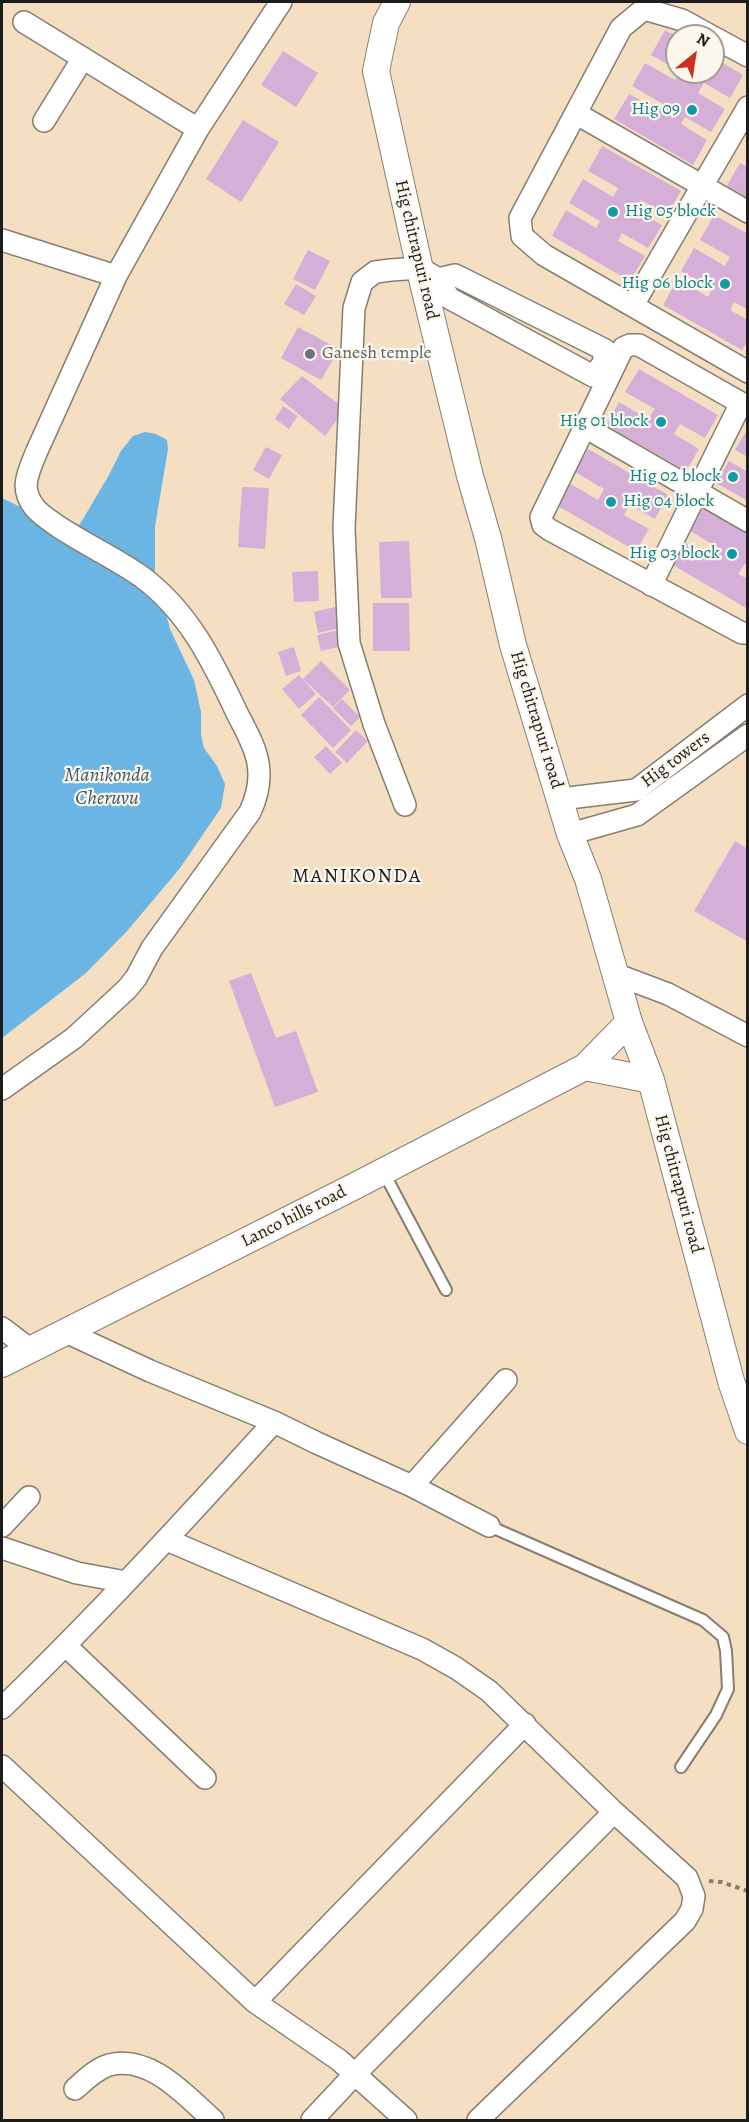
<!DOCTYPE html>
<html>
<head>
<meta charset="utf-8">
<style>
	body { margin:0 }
	#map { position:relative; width:749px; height:2122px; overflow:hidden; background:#f4dfc2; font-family:Alegreya,serif }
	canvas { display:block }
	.frame { position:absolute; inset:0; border:3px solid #1c1c1c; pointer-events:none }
	.north { position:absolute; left:665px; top:24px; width:60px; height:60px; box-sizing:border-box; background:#fbf7ec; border:2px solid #a29f99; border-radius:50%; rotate:30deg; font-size:16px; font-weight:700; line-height:24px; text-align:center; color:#1c1c1c }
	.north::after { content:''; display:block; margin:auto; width:21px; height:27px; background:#c8321e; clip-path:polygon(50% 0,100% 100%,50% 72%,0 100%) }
</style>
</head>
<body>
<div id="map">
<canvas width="749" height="2122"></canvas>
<div class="frame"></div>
<div class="north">N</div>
</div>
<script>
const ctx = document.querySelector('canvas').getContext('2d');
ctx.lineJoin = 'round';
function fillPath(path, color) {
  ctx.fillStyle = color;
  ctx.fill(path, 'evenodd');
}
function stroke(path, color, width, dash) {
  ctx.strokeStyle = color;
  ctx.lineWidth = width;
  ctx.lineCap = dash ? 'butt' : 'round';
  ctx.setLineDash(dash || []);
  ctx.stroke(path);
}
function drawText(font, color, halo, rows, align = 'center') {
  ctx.font = font + ' Alegreya,serif';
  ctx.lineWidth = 4.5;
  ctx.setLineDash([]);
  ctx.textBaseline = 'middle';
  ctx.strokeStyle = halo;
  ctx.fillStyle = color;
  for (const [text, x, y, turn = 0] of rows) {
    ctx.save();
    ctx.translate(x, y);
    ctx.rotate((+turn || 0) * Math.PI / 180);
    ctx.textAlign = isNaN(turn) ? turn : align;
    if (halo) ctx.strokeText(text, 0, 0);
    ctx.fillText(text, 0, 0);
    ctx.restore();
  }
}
const water = new Path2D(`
	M145,432L156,434L167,440L168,449L155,526V574L170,629L194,680L201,712V735L204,748L217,766L225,784L221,808L180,868L128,930L86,973L2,1038V498L45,519L72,530L80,524L109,475L121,451L133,436Z`);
const building = new Path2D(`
	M665,30L677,37V70L651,55Z
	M283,51L318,73L296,107L261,85Z
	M713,57L743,75L730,98L704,83L698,93L725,109L711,132L685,117L681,124L707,140L693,165L614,119L629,94L659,111L663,104L632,86L645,63L675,80L680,72H713Z
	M243,120L279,142L241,202L206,179Z
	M602,146L681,191L667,215L641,200L636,210L662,225L648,248L622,233L618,241L645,256L630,281L552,236L566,210L596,228L600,221L569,203L583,179L613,197L618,188L588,171Z
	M740,163L748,167V202L725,189Z
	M714,215L748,234V310L734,302L730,310L748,320V340L742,350L663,305L678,279L708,297L712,289L681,271L694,248L725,266L730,257L700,240Z
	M308,250L330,261L315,290L293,279Z
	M296,284L316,296L304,315L284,304Z
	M298,327L339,349L321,380L281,358Z
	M639,369L718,415L705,438L680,424L674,434L699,449L686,471L606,425L619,402L648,419L655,409L625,392Z
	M302,376L345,409L325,436L280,399Z
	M283,406L298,416L289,429L275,419Z
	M748,428V457L735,450Z
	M266,447L282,455L269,479L253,470Z
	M588,449L668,495L655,519L630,505L624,515L649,529L636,551L556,505L569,483L598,500L604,489L575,472Z
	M729,461L748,472V501L716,483Z
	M242,487L269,488L265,549L238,547Z
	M703,508L748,534V565L745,564L738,574L748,579V609L671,564L684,542L713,559L719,548L690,531Z
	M409,541L412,598H381L379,542Z
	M318,571L319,601L294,602L292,572Z
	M373,603H409L410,651H373Z
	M339,606L344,627L318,633L314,612Z
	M344,629L347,645L321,651L317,635Z
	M294,647L301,671L286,676L278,652Z
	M321,661L350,690L333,707L303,679Z
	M299,675L316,694L299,709L282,689Z
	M319,697L351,730L333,748L301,715Z
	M342,699L360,717L351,726L333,708Z
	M356,730L368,741L347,763L335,752Z
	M326,746L342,763L330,774L314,757Z
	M735,841L748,849V942L694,911Z
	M251,973L276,1038L296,1031L318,1092L275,1107L229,981Z`);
const path = new Path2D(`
	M709,1881L721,1882L748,1891`);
const service = new Path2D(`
	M383,1171L446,1290
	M489,1526L703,1620L723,1637L726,1651L728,1689L716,1715L681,1767`);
const minor = new Path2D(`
	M24,22L198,129
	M711,36L682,20L644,9L621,28L520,218L522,236L544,255L748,372
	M713,37L748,56
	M577,114L748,212
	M44,121L83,58
	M2,240L116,276
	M438,279L455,275L605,350L603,364
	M633,305L748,107
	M748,407L639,345H630L623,348L541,517L543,525L550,530L742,633H748
	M585,427L748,521
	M651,585L741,403
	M560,799L636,790L748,705
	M405,805L374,724L349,643L344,528L354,308L362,282L375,272L391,270L420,268L438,279L449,298L593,376L603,364
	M570,834L637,815L748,735
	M615,974L668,994L748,1036
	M2,1089L74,1038L127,989L136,978L152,948L250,812C257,797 261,780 258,763C255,745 245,729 237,713C213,662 189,612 142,577C115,558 84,544 56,525C49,520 41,515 35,508C19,488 28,474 36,453L116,276L198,129L281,2
	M2,1328L31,1350
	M66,1332L150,1371L274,1422L317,1443L412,1486L489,1526
	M412,1486L506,1380
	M2,1526L29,1497
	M167,1540L422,1649L456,1668L489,1691L614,1812L687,1878L694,1896L692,1909L685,1921L478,2120
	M2,1548L77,1573L126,1582
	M66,1646L205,1778
	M2,1708C97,1616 186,1519 274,1422
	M2,1766L255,2002L339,2060L406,2120
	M255,2002L525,1724
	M75,2089C85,2080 96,2069 109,2065C150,2054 186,2096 213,2120
	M312,2120L355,2074L614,1812`);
const tertiary = new Path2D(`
	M397,2L386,23L376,71L423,283L470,476L488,538L513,645L570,834L588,879L629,1022L651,1080L731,1381L748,1431
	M585,1067L651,1080
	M2,1364L353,1187L585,1067L629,1022`);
const markers = [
	[692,110,6,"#0f9aa8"],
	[613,212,6,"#0f9aa8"],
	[725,284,6,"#0f9aa8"],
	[310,354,6,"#6b7280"],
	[661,422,6,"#0f9aa8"],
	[733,477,6,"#0f9aa8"],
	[611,502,6,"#0f9aa8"],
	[732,554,6,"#0f9aa8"]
];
const cultureNames = [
	["Hig 09",680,110],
	["Hig 05 block",625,212,"left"],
	["Hig 06 block",713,284],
	["Hig 01 block",649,422],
	["Hig 02 block",721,477],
	["Hig 04 block",623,502,"left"],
	["Hig 03 block",720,554]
];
const streetNames = [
	["Hig chitrapuri road",416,250,77],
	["Hig chitrapuri road",536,720,73],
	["Hig towers",676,760,-37],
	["Hig chitrapuri road",678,1184,75],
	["Lanco hills road",294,1217,-27]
];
const worshipNames = [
	["Ganesh temple",322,354]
];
const waterNames = [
	["Manikonda",107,776],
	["Cheruvu",107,799]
];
const neighbourhoodNames = [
	["MANIKONDA",357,877]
];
fillPath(water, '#6ab5e3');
fillPath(building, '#d5afd8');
stroke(service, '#887e6f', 14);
stroke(minor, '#887e6f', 24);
stroke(tertiary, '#887e6f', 28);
stroke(path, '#887e6f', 4, [4.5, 4.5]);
stroke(service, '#fff', 10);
stroke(minor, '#fff', 21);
stroke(tertiary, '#fff', 26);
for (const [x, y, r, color] of markers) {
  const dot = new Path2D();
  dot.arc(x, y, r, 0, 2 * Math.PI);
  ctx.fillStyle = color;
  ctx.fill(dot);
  stroke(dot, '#fbf7ec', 2);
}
drawText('18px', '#0d838f', '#fbf7ec', cultureNames, 'right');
drawText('18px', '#1c1c1c', '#fbf7ec', streetNames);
drawText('18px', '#5b616d', '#fbf7ec', worshipNames, 'left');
drawText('italic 20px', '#3b596c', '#fbf7ec', waterNames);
ctx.letterSpacing = '1.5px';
drawText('20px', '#1c1c1c', '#fbf7ec', neighbourhoodNames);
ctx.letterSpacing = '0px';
</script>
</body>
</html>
